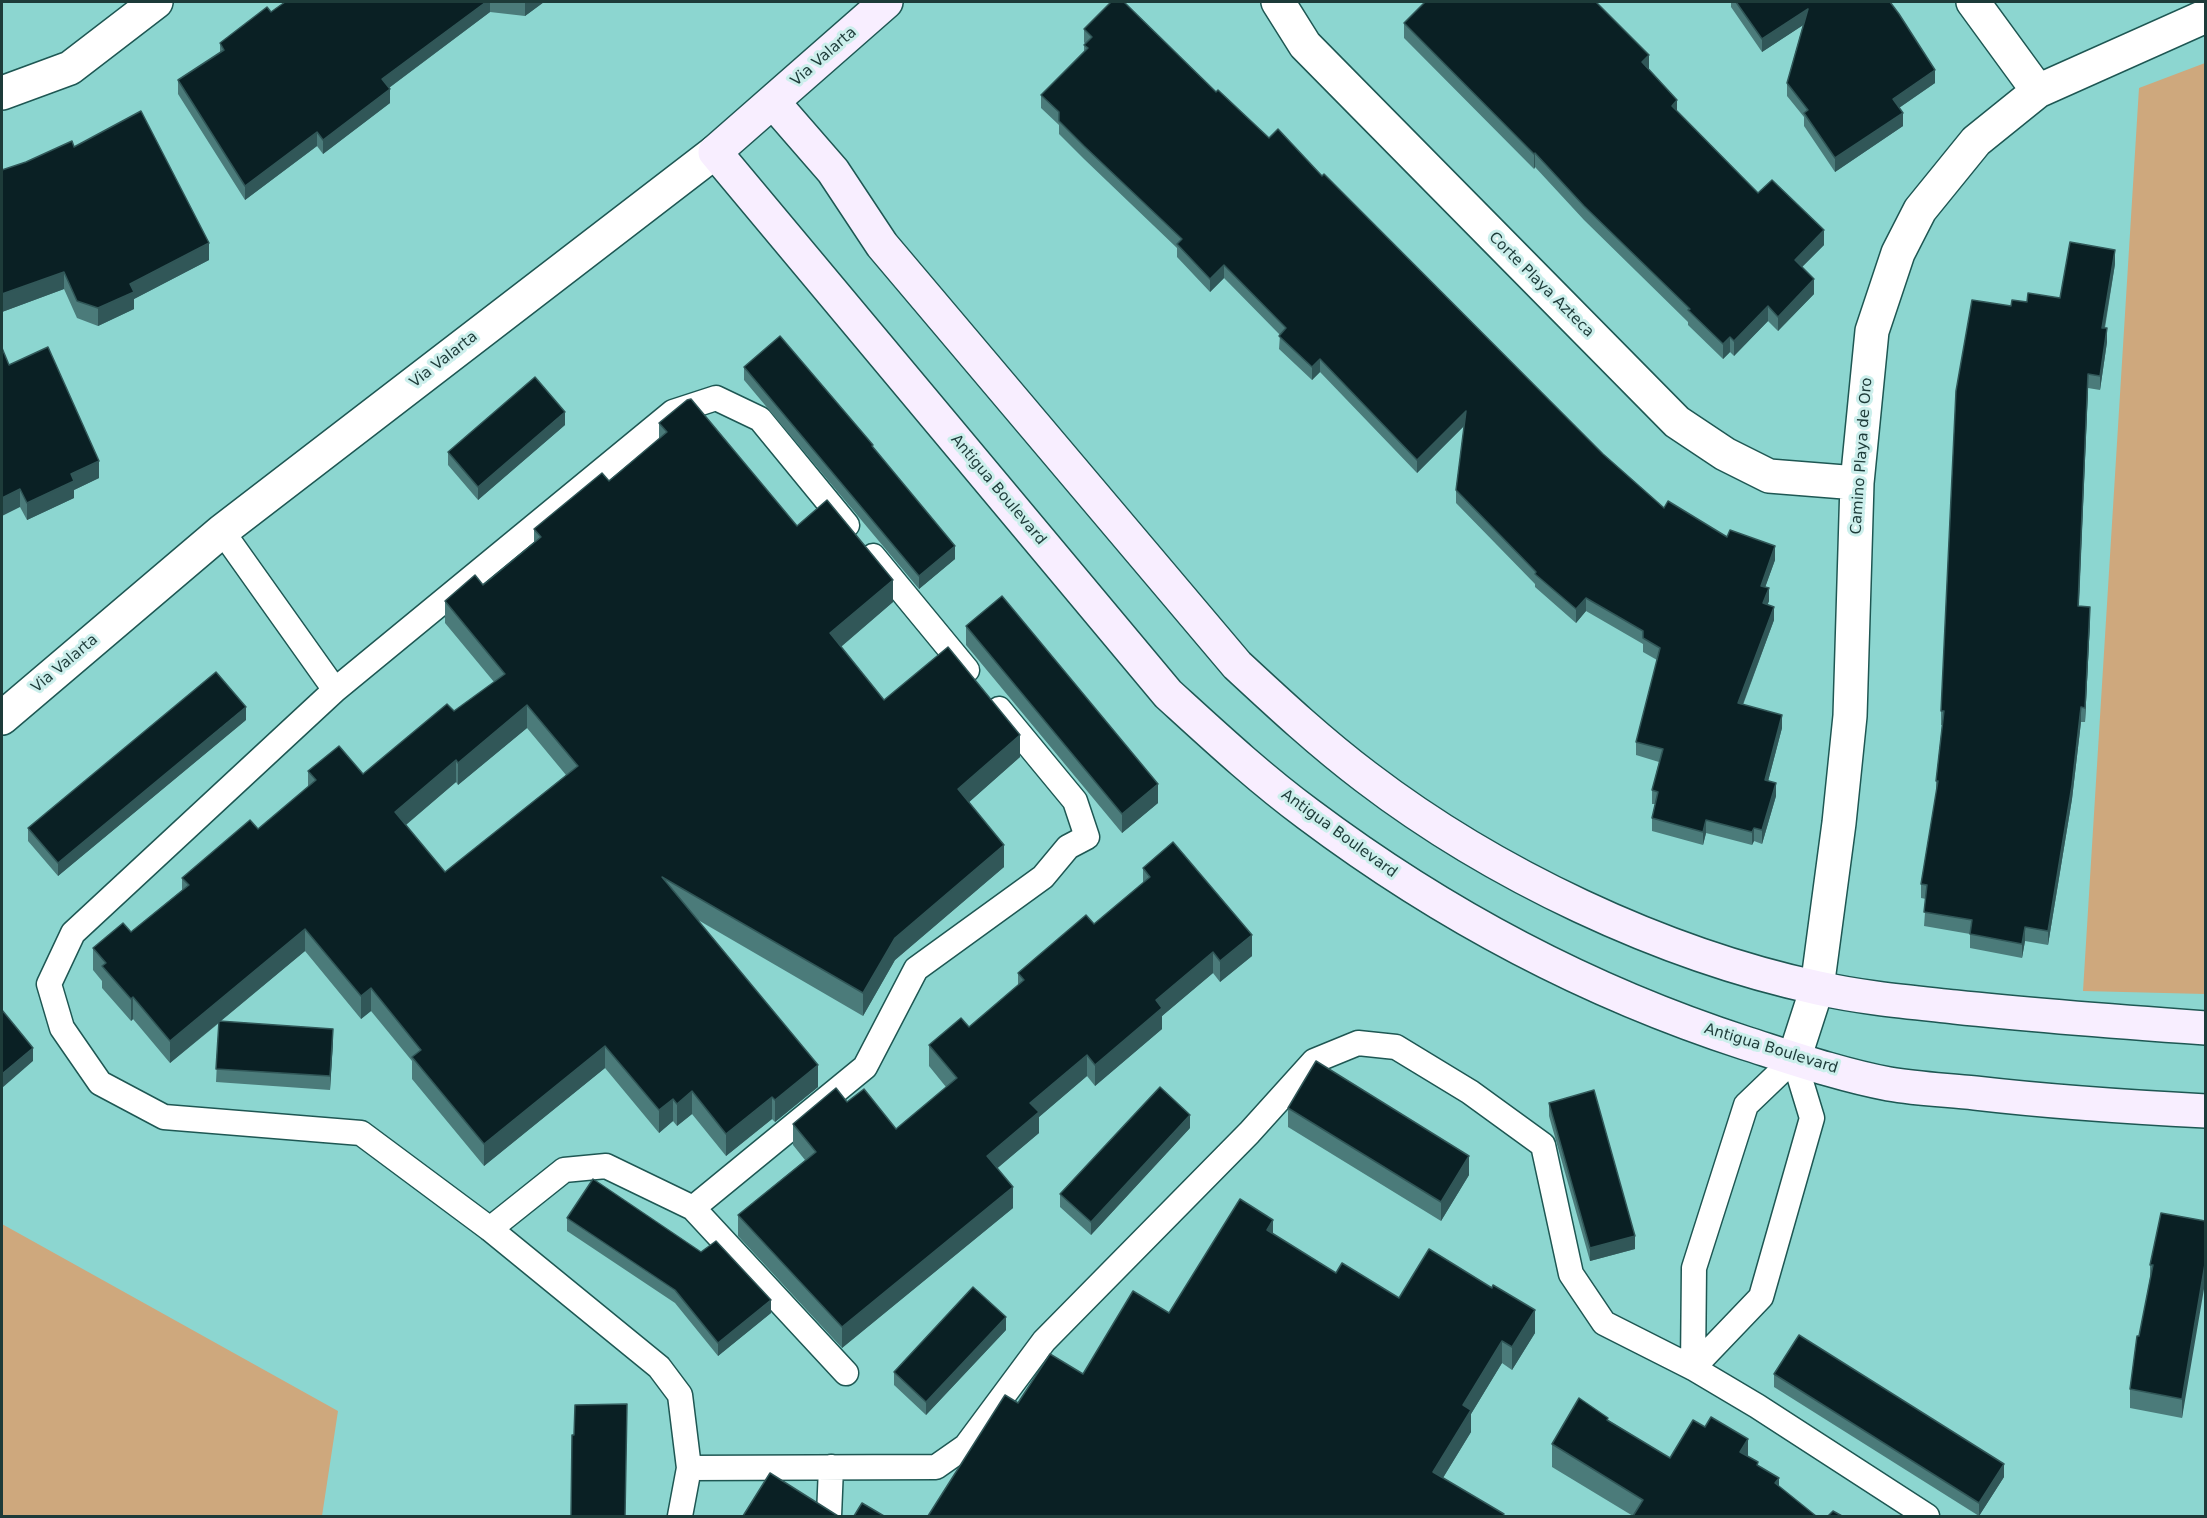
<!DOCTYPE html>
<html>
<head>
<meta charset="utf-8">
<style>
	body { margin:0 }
	#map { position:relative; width:2207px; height:1518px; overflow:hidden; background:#8cd6d0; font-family:"DejaVu Sans",sans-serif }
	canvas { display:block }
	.frame { position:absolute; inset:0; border:3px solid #1d3b39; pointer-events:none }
</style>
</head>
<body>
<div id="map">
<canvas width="2207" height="1518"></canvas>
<div class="frame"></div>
</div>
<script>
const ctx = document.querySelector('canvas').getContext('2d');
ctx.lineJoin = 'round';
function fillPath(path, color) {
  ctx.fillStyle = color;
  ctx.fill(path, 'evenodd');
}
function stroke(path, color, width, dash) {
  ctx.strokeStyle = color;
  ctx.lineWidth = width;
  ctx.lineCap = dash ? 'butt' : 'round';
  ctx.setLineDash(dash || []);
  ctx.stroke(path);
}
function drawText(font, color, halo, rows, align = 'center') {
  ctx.font = font + ' "DejaVu Sans",sans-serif';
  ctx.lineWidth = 6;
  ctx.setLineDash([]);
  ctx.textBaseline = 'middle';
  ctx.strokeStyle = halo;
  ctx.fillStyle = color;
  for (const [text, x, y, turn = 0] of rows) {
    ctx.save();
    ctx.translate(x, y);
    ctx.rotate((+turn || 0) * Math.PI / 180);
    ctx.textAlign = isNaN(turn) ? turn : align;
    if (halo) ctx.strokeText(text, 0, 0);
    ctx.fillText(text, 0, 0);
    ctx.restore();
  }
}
const green = new Path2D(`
	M2205,63V994L2083,991L2139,88Z
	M2,1224L338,1411L322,1516H2Z`);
const service = new Path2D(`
	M222,531L335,690
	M873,556L967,670
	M1794,1059L1812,1118L1761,1297L1693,1368L1694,1268L1746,1105Z
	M693,1208L865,1067L916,969L1043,877L1068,847L1087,837L1075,801L999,709
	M490,1229L564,1170L606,1166L693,1208L846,1373
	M689,1468L936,1467L966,1446L1044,1341L1249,1133L1314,1061L1358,1043L1396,1047L1470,1092L1543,1145L1571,1274L1604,1323L1693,1368L1757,1406L1927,1516
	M680,1516L689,1468L680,1395L659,1367L490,1229L361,1133L164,1117L100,1083L62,1028L49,984L73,933L335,690L673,412L716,398L760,419L847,525
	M829,1516L831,1467`);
const minor = new Path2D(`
	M1278,2L1305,45L1677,422L1725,454L1769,476L1857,483
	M1973,2L2038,91
	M2,93L70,68L156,2
	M1794,1059L1817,988L1839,823L1850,716L1857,483L1872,331L1898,253L1920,210L1976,141L2038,91L2206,16`);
const tertiary = new Path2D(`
	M2,718L222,531L715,152`);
const secondary = new Path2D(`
	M886,2L715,152L1168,694C1213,735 1258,777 1308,814C1440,913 1588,992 1745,1043C1792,1058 1841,1075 1889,1084C1918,1089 1947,1090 1975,1093C2052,1102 2129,1107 2206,1111
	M773,102L833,171L882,245L1237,665C1279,704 1321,743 1366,777C1493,874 1661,954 1818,988C1863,998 1909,1002 1955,1007C2039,1016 2122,1022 2206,1028`);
const wall = new Path2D(`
	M285,2H544L525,16L490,12L389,88L390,103L323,154L317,146L245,200L178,94V80L220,53V43L271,12Z
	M1731,2H1890L1935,83L1899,108L1903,126L1835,172L1804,126V117L1787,96V83L1803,25L1762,52L1731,7Z
	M1404,23L1649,70L1677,111L1758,193L1824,245L1802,267L1814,294L1778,331L1768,321L1734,356L1730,352L1723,359L1688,325V322L1584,220L1535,167L1534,169L1404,38Z
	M1084,29L1216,92L1269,138L1322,176L1603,454L1664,508L1775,560L1765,587L1769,601L1767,605L1774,620L1743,705L1782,728L1768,781L1776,796L1762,844L1754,841L1752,845L1706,833L1703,845L1652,831V818L1655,804H1652V790L1659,762L1636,755V742L1657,660L1643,652V644L1586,611L1576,623L1535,587V584L1456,503V490L1464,426L1417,473L1320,372L1312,380L1279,349L1280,335L1224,278L1210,292L1177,257V248L1084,159L1059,134V125L1041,108V95L1084,51V45L1085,44L1084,42Z
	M74,147L209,260L134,299V309L98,326L77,318L64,289L2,312V170Z
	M2115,264L2105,328L2107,342L2100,390L2088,388L2079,606L2090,621L2085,722H2081L2072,799L2048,945L2025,941L2022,958L1970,948V934L1924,926L1926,899L1921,898V884L1936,795V781L1942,725H1941V711L2011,306L2027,302L2060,298Z
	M9,365L99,478L74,490V498L27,520L20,507Z
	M744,367L873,447L955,559L919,589L744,380Z
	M659,423L797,526L893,602L841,647L884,700L1020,757L969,802L1004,867L895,960L863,1016L698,920L818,1087L775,1122L772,1119L726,1156L692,1114L677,1126L673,1121L659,1133L605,1068L484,1166L412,1079V1061L371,1011L361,1019L305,951L221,1021L333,1042L330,1090L216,1082L219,1023L170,1063L133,1019L131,1021L102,988V981L93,970V948L131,932L182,890V878L258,829L308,787V771L363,774L454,711L494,682L445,623V601L483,585L534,542V529L609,481L659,439ZM527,728L566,775L445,872L406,825L456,782L458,785Z
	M565,425L478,500L448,465V452Z
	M966,626L1158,803L1122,833L966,645Z
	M246,720L58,876L28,841V828Z
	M1143,868L1252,956L1220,982L1213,973L1162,1016V1029L1095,1086L1087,1076L1039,1117V1133L997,1168L1013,1208L842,1348L738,1236V1215L805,1160L793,1145V1124L847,1102L896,1129L946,1087L929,1066V1045L969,1027L1018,985V973L1094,924L1143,883Z
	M1549,1103L1635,1249L1590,1261L1549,1116Z
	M1288,1108L1469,1175L1441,1221L1288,1127Z
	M1190,1128L1091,1235L1060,1207V1194Z
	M567,1218L771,1313L718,1356L675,1303L567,1231Z
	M2205,1221L2182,1418L2130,1408V1389L2150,1278V1265Z
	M1273,1234L1336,1273L1399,1298L1535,1333L1512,1370L1502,1363L1471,1414V1432L1443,1478L1504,1516L1018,1403L1083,1374L1169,1313Z
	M1006,1330L926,1415L894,1385V1372Z
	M1774,1374L2004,1477L1979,1516L1774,1387Z
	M1608,1420L1670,1458L1748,1456L1779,1486L1633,1516L1552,1467V1444Z`);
const shadedWall = new Path2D(`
	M486,2H490V12L382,93V79Z
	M525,2H544L525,16Z
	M1808,9V22L1762,52V39Z
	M1649,55V70L1642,62Z
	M1935,70V83L1893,112V99Z
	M390,89V103L323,154V140Z
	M1677,100V115L1672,106Z
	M1903,113V126L1835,172V158Z
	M317,132V146L245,200V186Z
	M1535,153V167L1534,169V154Z
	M1824,230V245L1795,274V260Z
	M209,243V260L134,299V309L98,326V308L130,284Z
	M2115,250V264L2102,342V328Z
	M1224,265V278L1210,292V279Z
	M64,272V289L2,312V294Z
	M1814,279V294L1778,331V317Z
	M1768,306V321L1734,356V341Z
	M2107,328V342L2100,390V376Z
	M1730,337V352L1723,359V344Z
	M1320,359V372L1312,380V367Z
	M2088,374V388L2078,620V606Z
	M1466,411V424L1417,473V460Z
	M565,412V425L478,500V487Z
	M99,461V478L74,490V498L27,520V503L71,474Z
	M20,489V507L2,516V498Z
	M955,546V559L919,589V576Z
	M1775,546V560L1761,599V586Z
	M893,580V602L830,656V633Z
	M1769,588V601L1763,616V603Z
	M1586,598V611L1576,623V609Z
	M1774,607V620L1738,717V703Z
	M2090,607V621L2085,722V708Z
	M527,705V728L458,785V763Z
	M246,707V720L58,876V863Z
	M2081,707V722L2072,799L2048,945V931Z
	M1782,715V728L1765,793V780Z
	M1020,735V757L958,812V789Z
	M456,760V782L395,834V812Z
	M1776,783V796L1762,844V830Z
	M1158,784V803L1122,833V814Z
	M1706,820V833L1703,845V832Z
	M1754,828V841L1752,845V832Z
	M1004,845V867L895,960L863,1016V993L895,938Z
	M2025,927V941L2022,958V944Z
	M305,929V951L170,1063V1041Z
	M1252,935V956L1220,982V961Z
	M1213,952V973L1162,1016V1029L1095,1086V1065L1156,1000Z
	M371,988V1011L361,1019V996Z
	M133,997V1019L131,1021V999Z
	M333,1029V1042L330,1090V1076Z
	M605,1046V1068L484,1166V1144Z
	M33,1048V1061L2,1088V1074Z
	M1087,1055V1076L1039,1117V1133L987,1177V1156L1030,1103Z
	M818,1065V1087L775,1122V1100Z
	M692,1091V1114L677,1126V1104Z
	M772,1097V1119L726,1156V1134Z
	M673,1099V1121L659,1133V1110Z
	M1190,1115V1128L1091,1235V1222Z
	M1469,1156V1175L1441,1221V1202Z
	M1013,1187V1208L842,1348V1327Z
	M1273,1220V1242L1267,1230Z
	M1635,1236V1249L1590,1261V1248Z
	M2205,1264V1283L2182,1418V1399Z
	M771,1300V1313L718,1356V1343Z
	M1535,1310V1333L1512,1370V1347Z
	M1006,1317V1330L926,1415V1402Z
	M1502,1341V1363L1471,1414V1432L1433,1494V1472L1463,1405Z
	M1748,1439V1462L1740,1452Z
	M2004,1464V1477L1979,1516V1503Z
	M1779,1478V1501L1775,1483Z`);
const building = new Path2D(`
	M285,2H486L382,79L390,89L323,140L317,132L245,186L178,80L224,50L220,43L267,7L271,12Z
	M1111,2H1124L1216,92L1218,90L1269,138L1278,129L1322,176L1324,174L1603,454L1664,508L1668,501L1727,537L1730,530L1775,546L1761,586L1769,588L1763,603L1774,607L1738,703L1782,715L1765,780L1776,783L1762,830L1754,828L1752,832L1706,820L1703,832L1652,818L1658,792L1652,790L1663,749L1636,742L1660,648L1643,638V631L1586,598L1576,609L1535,574L1536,572L1456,490L1466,411L1417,460L1320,359L1312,367L1279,336L1286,328L1224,265L1210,279L1177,244L1182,239L1084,146L1059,121V112L1041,95L1088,48L1084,45L1092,37L1084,29Z
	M1425,2H1596L1649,55L1642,62L1677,100L1672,106L1758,193L1772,180L1824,230L1795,260L1814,279L1778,317L1768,306L1734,341L1730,337L1723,344L1688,310L1690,309L1584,206L1535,153L1534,154L1404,23Z
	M1736,2H1890L1899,14L1935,70L1893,99L1903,113L1835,158L1804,113L1808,110L1787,83L1808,9L1762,39Z
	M141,111L209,243L130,284L134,292L98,308L77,301L64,272L2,294V170L26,162L72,141L74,147Z
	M2070,242L2115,250L2102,328H2107L2100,376L2088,374L2078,606L2090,607L2085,708L2081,707L2072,785L2048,931L2025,927L2022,944L1970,934L1972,920L1924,912L1927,885L1921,884L1938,781H1936L1944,711H1941L1956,391L1972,300L2011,306L2012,300L2027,302L2028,293L2060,298Z
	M780,336L873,445L872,446L955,546L919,576L744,367Z
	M48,347L99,461L71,474L74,481L27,503L20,489L2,498V348L9,365Z
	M535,377L565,412L478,487L448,452Z
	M691,399L797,526L827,500L893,580L830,633L884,700L948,647L1020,735L958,789L1004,845L895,938L863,993L662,877L818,1065L775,1100L772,1097L726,1134L692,1091L677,1104L673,1099L659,1110L605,1046L484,1144L412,1057L421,1050L371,988L361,996L305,929L170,1041L133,997L131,999L102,966L106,963L93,948L123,923L131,932L189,885L182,878L250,820L258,829L316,780L308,771L339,746L363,774L447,704L454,711L505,674L445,601L475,575L483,585L541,537L534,529L602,473L609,481L667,432L659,423L687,400ZM527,705L578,766L445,872L395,812L456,760L458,763Z
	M1002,596L1158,784L1122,814L966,626Z
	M216,672L246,707L58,863L28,828Z
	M1173,842L1252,935L1220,961L1213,952L1156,1000L1162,1008L1095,1065L1087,1055L1030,1103L1039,1112L987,1156L1013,1187L842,1327L738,1215L816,1152L793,1124L836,1088L847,1102L864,1089L896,1129L957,1078L929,1045L961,1018L969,1027L1024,980L1018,973L1086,915L1094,924L1150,877L1143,868Z
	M2,1010L33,1048L2,1074Z
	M219,1021L333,1029L330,1076L216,1069Z
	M1316,1061L1469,1156L1441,1202L1288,1108Z
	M1160,1087L1190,1115L1091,1222L1060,1194Z
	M1594,1090L1635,1236L1590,1248L1549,1103Z
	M593,1179L701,1252L716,1241L771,1300L718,1343L675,1290L567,1218Z
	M1240,1199L1273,1220L1267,1230L1336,1273L1342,1263L1399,1298L1429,1249L1492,1288L1493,1285L1535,1310L1512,1347L1502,1341L1463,1405L1471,1410L1433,1472L1504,1514L1503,1516H928L1005,1395L1018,1403L1050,1354L1083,1374L1133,1291L1169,1313Z
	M2161,1213L2205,1221V1264L2182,1399L2130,1389L2137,1336H2139L2153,1265H2150Z
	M973,1287L1006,1317L926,1402L894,1372Z
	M1799,1335L2004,1464L1979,1503L1774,1374Z
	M1579,1398L1608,1418L1607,1420L1670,1458L1693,1420L1705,1427L1711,1417L1748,1439L1740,1452L1758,1462L1757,1465L1779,1478L1775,1483L1816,1516H1633L1643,1500L1552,1444Z
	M627,1404L625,1516H571L572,1435H574L575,1405Z
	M770,1473L838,1516H743Z
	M862,1503L884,1516H854Z
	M1833,1511L1842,1516H1828Z`);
const streetNames = [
	["Via Valarta",824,57,-41],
	["Corte Playa Azteca",1541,285,45],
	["Via Valarta",444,360,-38],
	["Camino Playa de Oro",1862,456,-86],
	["Antigua Boulevard",998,490,50],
	["Via Valarta",65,664,-40],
	["Antigua Boulevard",1339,834,36],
	["Antigua Boulevard",1771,1049,17]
];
fillPath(green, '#cea87d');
stroke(service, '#1e5753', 27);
stroke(minor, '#1e5753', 36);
stroke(tertiary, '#1e5753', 36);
stroke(secondary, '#1e5753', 36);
stroke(service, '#fff', 24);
stroke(minor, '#fff', 33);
stroke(tertiary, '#fff', 33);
stroke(secondary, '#f8eeff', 33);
fillPath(wall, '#4b7b7a');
fillPath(shadedWall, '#315758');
fillPath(building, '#0a2024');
stroke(building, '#315758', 1.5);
drawText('15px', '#1d3b39', '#ccefec', streetNames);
</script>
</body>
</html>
